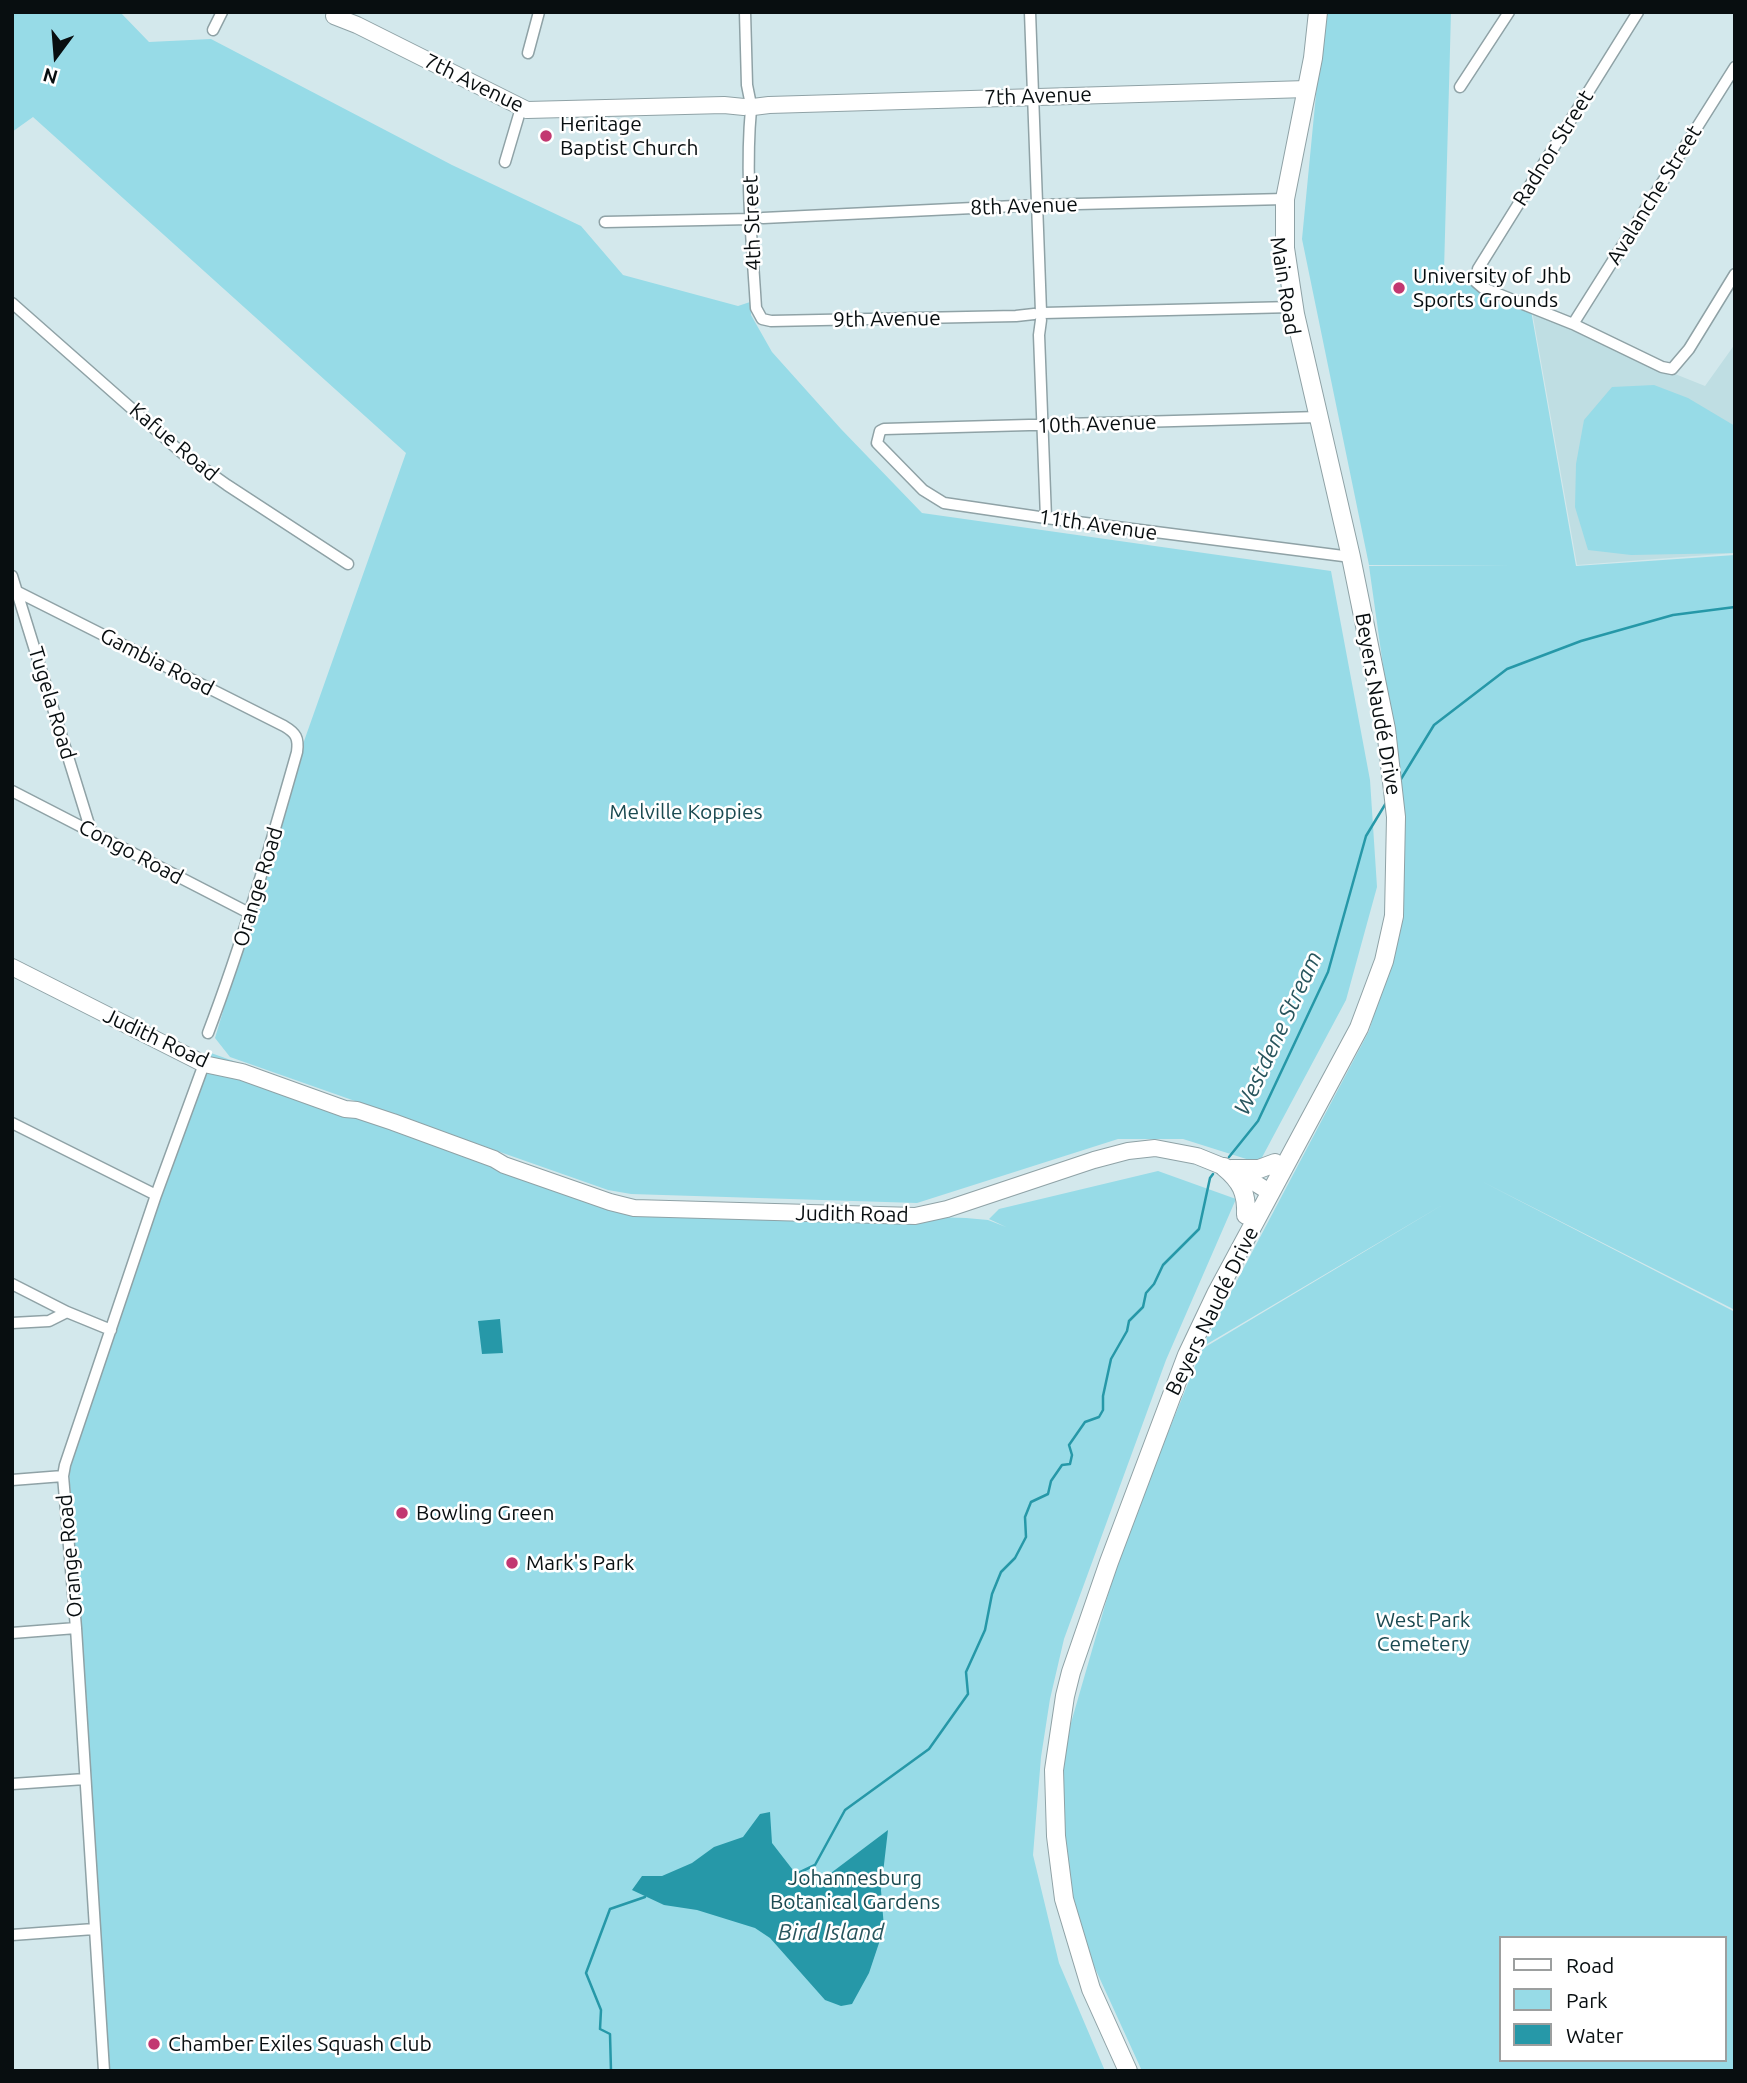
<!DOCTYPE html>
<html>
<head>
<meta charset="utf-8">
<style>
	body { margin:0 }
	#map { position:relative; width:1747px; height:2083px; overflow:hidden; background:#d3e8ec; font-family:Ubuntu,sans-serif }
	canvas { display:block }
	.frame { position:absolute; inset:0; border:14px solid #080e10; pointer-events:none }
	.legend { position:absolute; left:1499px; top:1936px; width:228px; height:126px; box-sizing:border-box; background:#fff; border:2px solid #9c9f9f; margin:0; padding:9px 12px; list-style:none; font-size:21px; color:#080e10 }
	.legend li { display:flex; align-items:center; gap:14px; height:35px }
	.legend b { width:35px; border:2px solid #9c9f9f }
	.north { position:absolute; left:21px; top:21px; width:70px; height:70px; -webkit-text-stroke:5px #fff; paint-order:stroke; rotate:196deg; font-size:19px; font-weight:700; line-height:28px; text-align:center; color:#080e10 }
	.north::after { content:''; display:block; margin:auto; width:24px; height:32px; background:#080e10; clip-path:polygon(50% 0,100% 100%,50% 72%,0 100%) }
</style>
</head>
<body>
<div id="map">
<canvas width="1747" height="2083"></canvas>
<div class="frame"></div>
<ul class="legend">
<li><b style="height:9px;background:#fff"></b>Road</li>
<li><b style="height:19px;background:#97dbe7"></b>Park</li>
<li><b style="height:19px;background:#2698a8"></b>Water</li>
</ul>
<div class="north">N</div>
</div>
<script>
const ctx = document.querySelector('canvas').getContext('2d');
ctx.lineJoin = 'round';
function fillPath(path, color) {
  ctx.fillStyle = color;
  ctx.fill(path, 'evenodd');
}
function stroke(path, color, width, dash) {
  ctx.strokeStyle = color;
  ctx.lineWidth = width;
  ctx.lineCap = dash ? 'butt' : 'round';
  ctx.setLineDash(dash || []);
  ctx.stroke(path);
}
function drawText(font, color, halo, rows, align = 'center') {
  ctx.font = font + ' Ubuntu,sans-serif';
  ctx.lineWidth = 5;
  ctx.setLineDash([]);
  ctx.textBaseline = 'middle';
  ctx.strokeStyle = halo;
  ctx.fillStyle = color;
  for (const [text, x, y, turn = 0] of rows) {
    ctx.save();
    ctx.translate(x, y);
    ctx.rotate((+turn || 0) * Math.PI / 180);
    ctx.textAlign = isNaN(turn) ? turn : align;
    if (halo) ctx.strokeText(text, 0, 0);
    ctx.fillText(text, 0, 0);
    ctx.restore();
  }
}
const built = new Path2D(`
	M1531,305L1670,372L1705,386L1735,344V553L1577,565Z`);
const green = new Path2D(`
	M12,12H120L149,42L211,39L452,165L581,226L623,275L738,306L753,301L751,315L772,352L841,429L922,513L1331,571L1370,780L1377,887L1346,1000L1259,1163L1183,1139H1118L917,1203L631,1194L608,1190L230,1057L215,1038L303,744L406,453L33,117L12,132Z
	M1324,12H1451L1444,271L1530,305L1576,566L1735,555V1310L1481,1181L1735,1312V2071H1142L1089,1955L1066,1870L1062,1754L1123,1543L1202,1349L1444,1204L1202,1347L1369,1031L1398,934L1404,886V815L1369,566H1511L1369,565L1302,239ZM1500,1938H1724V2060H1500Z
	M1654,385L1688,398L1735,426V553L1631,555L1588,550L1575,507L1576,464L1584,420L1612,387Z
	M211,1053L644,1208L966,1218L988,1220L1006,1227L989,1219L999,1209L1158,1171L1236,1199L1166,1360L1064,1639L1050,1699L1041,1757L1033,1855L1059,1963L1105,2071H104L69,1467L112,1324Z`);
const water = new Path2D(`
	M500,1319L503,1353L482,1354L478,1321Z
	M770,1812L772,1843L796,1874L815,1885L888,1830L881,1890L884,1928L869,1973L852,2004L841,2006L825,2000L770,1938L755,1928L697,1910L664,1905L632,1890L642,1876H662L692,1863L714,1847L743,1837L760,1814Z`);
const stream = new Path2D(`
	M1401,779L1434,725L1507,669L1581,641L1673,615L1735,607
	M1229,1157L1258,1121L1328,972L1366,836L1386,803
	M792,1876L815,1865L845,1810L929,1749L968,1694L966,1672L985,1630L992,1594L1001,1572L1015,1558L1026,1537L1025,1517L1031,1502L1048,1494L1051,1481L1062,1465L1070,1464L1072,1455L1069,1445L1085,1422L1099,1417L1103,1410V1396L1111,1359L1127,1331L1129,1321L1143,1307L1146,1293L1154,1284L1163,1265L1199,1229L1210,1178L1213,1174
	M611,2071L610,2034L600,2029L601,2010L586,1973L610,1909L645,1897`);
const street = new Path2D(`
	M745,12L747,85L750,100
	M1030,12L1041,312
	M1638,12L1478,269L1476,282L1483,288L1573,324L1662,367L1672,369L1689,349L1735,274
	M213,30L222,12
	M528,53L539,12
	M1460,87L1509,12
	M751,109C745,174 752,242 756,308L762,319L771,321L1016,316L1034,314
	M505,162L521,108
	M763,218L1036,205L1285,199
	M605,222L751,219
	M12,303L182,453L227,485L348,564
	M1043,313L1293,307
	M1041,320L1039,335L1046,518
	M1573,324L1735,67
	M1319,417L884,429L880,431L877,443L923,490L944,503L1046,518L1351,557
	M12,576L91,831
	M12,589L284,726C296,733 299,738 297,752C270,847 243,941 208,1033
	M12,791L251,914
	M12,1123L156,1195
	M12,1284L67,1312L111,1330
	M12,1323L49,1321L67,1312
	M12,1480L63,1476
	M12,1633L76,1628
	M12,1784L85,1779
	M12,1935L94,1929
	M104,2071L76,1628L63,1476L65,1465L156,1195L204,1064`);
const secondary = new Path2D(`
	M334,16L357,25L527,110L724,105L744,107
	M753,107L769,105L1307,89
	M12,967L204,1064L242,1072L345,1109L357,1110L393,1122L494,1159L504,1165L610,1202L634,1208L915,1216L947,1209L1094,1160L1128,1151L1155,1148L1197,1156L1239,1173L1271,1193`);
const primary = new Path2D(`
	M1224,1167C1241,1181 1247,1193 1246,1215
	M1231,1169H1259L1275,1163
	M1128,2071L1091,1989L1064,1899L1056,1836L1054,1770L1065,1696L1071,1672L1109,1562L1187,1355L1216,1294L1359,1028L1384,961L1394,916L1396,817L1386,729L1351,557L1295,314L1285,248V199L1313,58L1318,12`);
const markers = [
	[546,136,7,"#c23871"],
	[1399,288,7,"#c23871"],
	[402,1513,7,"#c23871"],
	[512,1563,7,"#c23871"],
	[154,2044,7,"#c23871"]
];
const streetNames = [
	["7th Avenue",474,83,26],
	["7th Avenue",1038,96,-2],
	["Radnor Street",1553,148,-58],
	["Avalanche Street",1654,195,-58],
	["8th Avenue",1024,206,-2],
	["4th Street",752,223,-92],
	["Main Road",1285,286,81],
	["9th Avenue",887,319,-1],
	["10th Avenue",1097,424,-2],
	["Kafue Road",174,442,40],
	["11th Avenue",1098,525,8],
	["Gambia Road",157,662,27],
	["Tugela Road",52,703,73],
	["Beyers Naudé Drive",1378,704,80],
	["Congo Road",131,852,28],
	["Orange Road",258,887,-73],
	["Judith Road",156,1038,25],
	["Judith Road",852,1214,1],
	["Beyers Naudé Drive",1212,1311,-64],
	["Orange Road",70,1556,-95]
];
const poiNames = [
	["Heritage",560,124],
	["Baptist Church",560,148],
	["University of Jhb",1413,276],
	["Sports Grounds",1413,300],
	["Bowling Green",416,1513],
	["Mark's Park",526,1563],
	["Chamber Exiles Squash Club",168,2044]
];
const parkNames = [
	["Melville Koppies",686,812],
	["West Park",1423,1620],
	["Cemetery",1423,1644],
	["Johannesburg",855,1878],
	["Botanical Gardens",855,1902]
];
const waterNames = [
	["Westdene Stream",1278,1033,-65],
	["Bird Island",831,1932]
];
fillPath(built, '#bfdee3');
fillPath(green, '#97dbe7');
fillPath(water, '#2698a8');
stroke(stream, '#2698a8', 2.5);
stroke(street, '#8fa2a6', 13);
stroke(secondary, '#8fa2a6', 18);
stroke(primary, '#8fa2a6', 20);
stroke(street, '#fff', 10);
stroke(secondary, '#fff', 16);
stroke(primary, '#fff', 18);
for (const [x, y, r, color] of markers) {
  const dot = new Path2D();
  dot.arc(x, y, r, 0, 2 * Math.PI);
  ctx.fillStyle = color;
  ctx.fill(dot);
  stroke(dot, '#fff', 2.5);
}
drawText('21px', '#080e10', '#fff', streetNames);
drawText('21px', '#080e10', '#fff', poiNames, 'left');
drawText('21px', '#1b4a51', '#fff', parkNames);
drawText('italic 23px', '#29565e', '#fff', waterNames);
</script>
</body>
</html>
